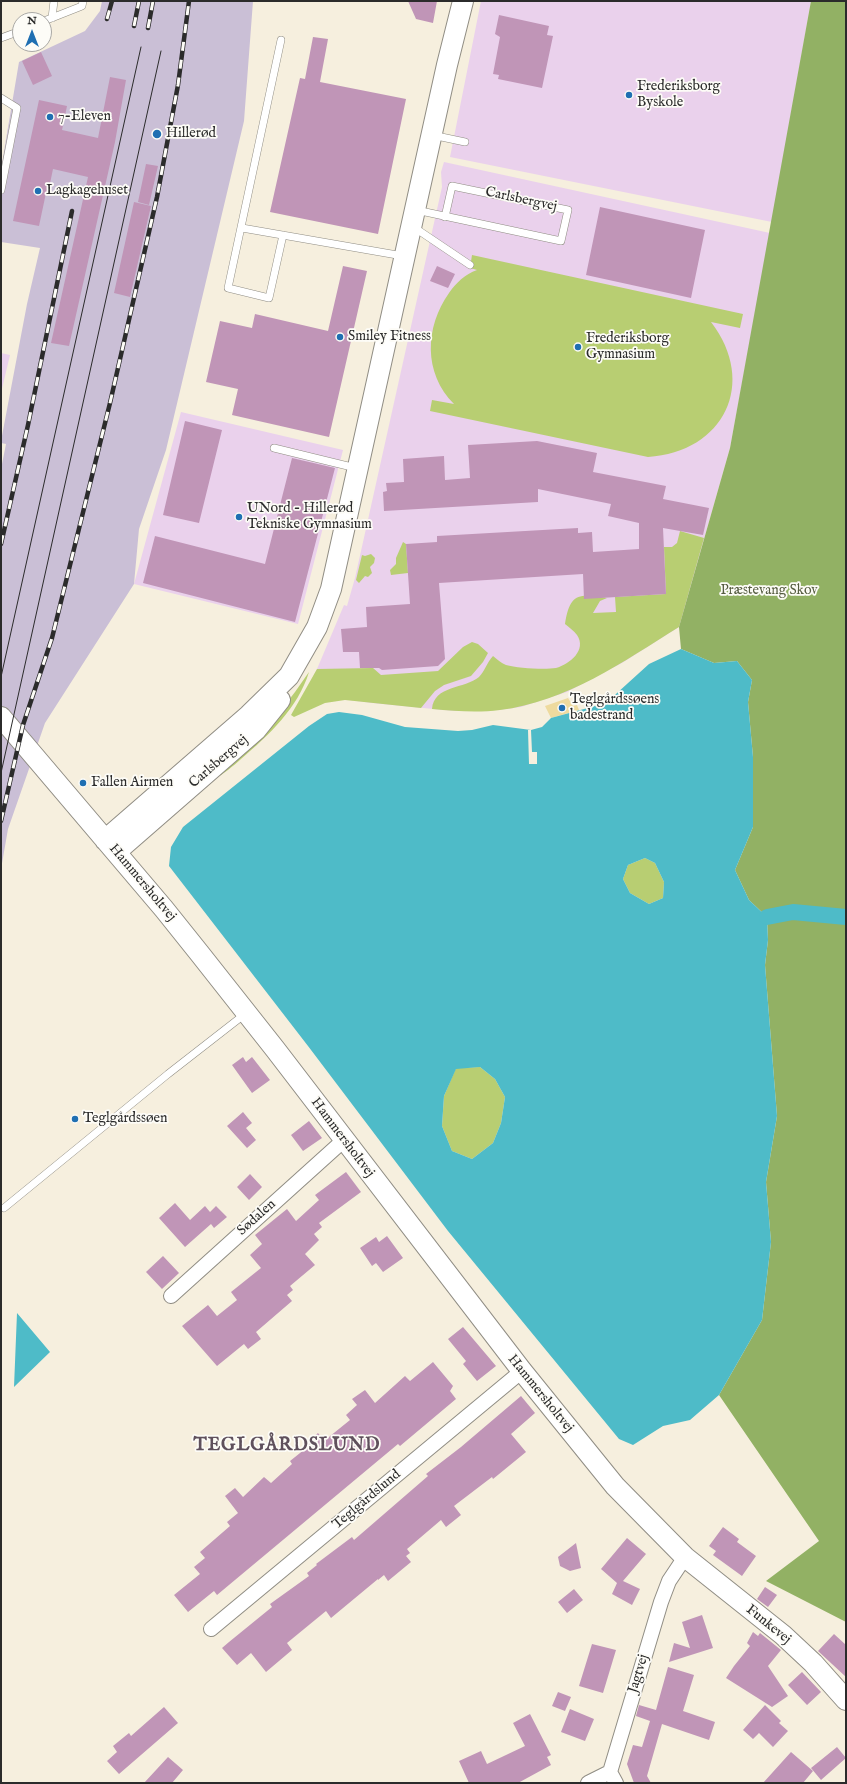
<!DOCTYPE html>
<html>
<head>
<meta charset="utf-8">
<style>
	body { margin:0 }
	#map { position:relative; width:847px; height:1784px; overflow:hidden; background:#f6efde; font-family:"IM FELL English",serif }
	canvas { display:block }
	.frame { position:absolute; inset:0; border:2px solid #2b2b2b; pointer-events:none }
	.north { position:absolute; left:12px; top:12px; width:40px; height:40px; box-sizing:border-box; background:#fdfcf7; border:1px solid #a9a8a5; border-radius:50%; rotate:0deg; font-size:11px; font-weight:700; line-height:16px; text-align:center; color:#2b2b2b }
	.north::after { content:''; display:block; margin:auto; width:14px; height:18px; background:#1f6fb2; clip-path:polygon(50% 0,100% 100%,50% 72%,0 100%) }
</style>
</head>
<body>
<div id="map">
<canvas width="847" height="1784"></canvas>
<div class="frame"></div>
<div class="north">N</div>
</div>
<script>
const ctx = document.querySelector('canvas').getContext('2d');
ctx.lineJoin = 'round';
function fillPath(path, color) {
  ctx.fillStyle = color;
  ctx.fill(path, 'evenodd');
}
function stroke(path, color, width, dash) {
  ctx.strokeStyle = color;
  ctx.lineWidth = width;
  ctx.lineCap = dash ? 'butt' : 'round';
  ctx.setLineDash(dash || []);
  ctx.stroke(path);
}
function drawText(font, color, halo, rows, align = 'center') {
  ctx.font = font + ' "IM FELL English",serif';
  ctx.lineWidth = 3.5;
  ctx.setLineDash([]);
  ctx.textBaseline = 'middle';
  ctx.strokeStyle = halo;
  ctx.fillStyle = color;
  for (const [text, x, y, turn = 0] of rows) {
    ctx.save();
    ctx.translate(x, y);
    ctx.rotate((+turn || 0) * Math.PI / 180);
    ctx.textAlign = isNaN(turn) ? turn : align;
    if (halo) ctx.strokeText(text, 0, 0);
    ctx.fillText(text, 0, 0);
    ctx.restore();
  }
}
const built = new Path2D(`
	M481,1H811L772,222L450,157Z
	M444,162L770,233L730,448L679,627L622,663L567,692L521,707L498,710L454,711L372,703L304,694L317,669L344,605L347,606L355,578L442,187L441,172Z
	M1,353L10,355L1,393Z
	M181,412L343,450L298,624L134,584Z`);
const industrial = new Path2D(`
	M102,1H253L244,121L166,450L139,529L134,584L45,723L8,829L1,869V469L6,444L1,443V441L27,304L40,248L1,242V169L19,62L85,31L100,11Z`);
const green = new Path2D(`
	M472,255L743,314L740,328L711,322C758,383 724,452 648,457L430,411L432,400L454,404C423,373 425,327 449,293C456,283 465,274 477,270L470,268Z
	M680,531L704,538L679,627C623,662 566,702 500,710C477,713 455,711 432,709C434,685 465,689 479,677C485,671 487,662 493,656C497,659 501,663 506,665C517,668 544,670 556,668C570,664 587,650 577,635C574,631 569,627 565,624C570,592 579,594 607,598L600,601L593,613L616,612L615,597L666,594L664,547H672L677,543Z
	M403,542L406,544L408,573L391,575L390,570L396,564V558Z
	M371,554L375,558L374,563L370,567L372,573L368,577L365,576L359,583L356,580L362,555L365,556Z
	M472,642L478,644L488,653L483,662L471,676L444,685L435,691L421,708L345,700L325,703L294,717L291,715L317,669L373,668L381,675L438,671L463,647Z
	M309,672C298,708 269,735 241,759C233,766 224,774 214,779L268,727L295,692Z
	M645,858L655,863L664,882L663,898L649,904L630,893L623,879L628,865Z
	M480,1067L495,1079L505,1097L501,1123L493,1143L472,1159L452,1151L442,1126L444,1096L456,1068Z`);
const forest = new Path2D(`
	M811,1H846V1622L766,1581L819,1541L719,1395L762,1320L771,1242L766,1182L777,1116L765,965L768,940L767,917L749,900L735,870L753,827V757L748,702L752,680L737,661L714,663L681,649L679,627L730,448Z`);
const sand = new Path2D(`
	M568,698L573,706L577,705L579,710L551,718L545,706Z`);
const water = new Path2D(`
	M681,649L714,663L737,661L752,680L748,702L753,757V827L735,870L749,900L767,917L768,940L765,965L777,1116L766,1182L771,1242L762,1320L719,1395L690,1420L663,1426L633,1445L619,1439L448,1231L308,1046L169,866L171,847L183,827L309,726L327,714L339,712L362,715L405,727L458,731L472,730L493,725L531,730L542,727L551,718L606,703L649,664ZM645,858L655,863L664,882L663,898L649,904L630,893L623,879L628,865ZM480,1067L495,1079L505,1097L501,1123L493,1143L472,1159L452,1151L442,1126L444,1096L456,1069Z
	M17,1313L50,1352L14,1387Z`);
const pier = new Path2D(`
	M528,730H531L532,752H537V764H529Z`);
const canal = new Path2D(`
	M767,917L793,912L846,917`);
const building = new Path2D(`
	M408,1H437L433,23L416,19Z
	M499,15L549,26L547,35L553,36L542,88L498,79L499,75L493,74L500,37L495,34Z
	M313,37L328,39L320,82L406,99L378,234L270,212L300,78L305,79Z
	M41,52L52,76L33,85L22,61Z
	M110,77L126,80L115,142L69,346L51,343L88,177L53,169L48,193H46L39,226L13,221L39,100L67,106L62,130L98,138Z
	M146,164L158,166L149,205L138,202Z
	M134,202L151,206L130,297L114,293Z
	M600,207L705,230L691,298L586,275Z
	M343,266L367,271L329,437L232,415L238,389L206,382L220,321L252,328L255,314L328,331Z
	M437,266L455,274L448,288L430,281Z
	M185,421L222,430L199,523L163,515Z
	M537,441L597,453L593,472L666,486L663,499L709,508L703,535L663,528L666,594L584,599L583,574L439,583L445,659L438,666L382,670L379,668H360L359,652H343L341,629L367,627L366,607L410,604L406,544L437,542V536L578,528V533L592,532L593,552L639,549V523L608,516L611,504L538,489V502L384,511L383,492L387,491L386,483L404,482L403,459L444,456L445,480L470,478L468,445Z
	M292,458L335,468L295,622L143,583L155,536L265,564Z
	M243,1057L246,1062L252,1057L270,1080L252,1093L232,1065Z
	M243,1112L252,1123L246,1128L256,1140L247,1148L227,1126Z
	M309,1121L322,1138L303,1151L291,1135Z
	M346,1172L361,1192L319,1223L322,1227L314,1234L319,1240L305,1254L315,1265L290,1286L293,1290L287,1295L292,1301L256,1332L261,1339L248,1349L244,1344L217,1366L182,1326L208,1305L217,1316L237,1300L231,1292L261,1268L250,1255L262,1244L255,1235L287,1209L296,1221L319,1200L315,1195Z
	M250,1174L262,1187L249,1200L237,1187Z
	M175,1203L190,1220L205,1206L210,1212L216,1206L227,1217L214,1228L211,1224L185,1247L159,1218Z
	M387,1236L403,1258L383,1272L376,1263L372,1266L360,1248L376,1237L379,1242Z
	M163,1256L179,1273L162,1289L146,1272Z
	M463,1327L496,1366L477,1381L463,1364L466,1361L448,1339Z
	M433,1362L453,1386L450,1391L456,1399L400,1446L398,1444L217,1595L214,1591L188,1612L174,1595L200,1574L194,1567L205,1558L200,1552L230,1526L227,1522L238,1513L225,1496L235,1488L243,1497L264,1477L271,1483L292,1464L290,1461L305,1449V1444L318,1433L324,1441L350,1420L346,1415L357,1405L352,1399L365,1390L375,1403L405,1376L410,1381Z
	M521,1396L535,1413L511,1434L526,1452L493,1479L492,1477L454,1506L461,1515L446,1527L441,1520L407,1549L410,1553L406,1556L411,1562L388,1581L384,1575L378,1580V1579L331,1618L326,1611L287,1643L292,1650L266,1672L251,1653L237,1665L222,1648L229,1642L272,1607L270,1604L309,1576L307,1573L317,1565L316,1564L352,1537L354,1540L428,1476L426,1474L461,1447Z
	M723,1527L739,1539L737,1542L756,1556L742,1576L713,1555L716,1551L709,1546Z
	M627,1538L646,1554L623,1581L640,1589L632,1605L612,1594L617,1583L601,1569Z
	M576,1543L581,1568L570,1571L560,1566L558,1557Z
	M765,1587L777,1595L768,1607L757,1599Z
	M574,1589L583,1600L567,1613L558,1602Z
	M702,1615L713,1648L669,1662L674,1643L690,1648L682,1622Z
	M753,1632L758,1636L760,1633L781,1650L768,1666L788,1696L772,1707L726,1678L734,1666L750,1646L747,1643Z
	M834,1634L846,1645V1677L818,1651Z
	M592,1644L616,1650L603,1693L579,1686Z
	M668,1667L694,1675L683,1711L715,1722L709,1740L662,1724L647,1776L651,1783H634L627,1764L633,1745L642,1747L650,1721L636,1716L639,1705L656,1710Z
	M802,1672L821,1692L807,1705L788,1685Z
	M558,1692L571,1697L565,1711L552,1706Z
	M765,1705L781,1721L779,1723L788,1731L773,1747L759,1733L753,1739L743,1730Z
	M164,1707L178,1723L119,1774L107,1761L117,1752L113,1746L129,1733L131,1736Z
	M570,1709L594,1719L585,1741L561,1732Z
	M530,1714L551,1755L547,1757L551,1765L518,1783H469L459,1761L481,1751L487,1764L525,1746L513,1723Z
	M837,1747L846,1758L821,1780L811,1768Z
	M791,1752L813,1771L803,1783H763Z
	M168,1757L183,1770L172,1783H144Z`);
const lane = new Path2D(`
	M52,18L54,1
	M44,21L82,6L83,1
	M1,38L20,31
	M281,40L228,288L269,298L283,235
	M1,98L17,108L1,190
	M432,135L465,142
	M416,210L561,241L568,210L452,186L445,217
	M412,226L470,265
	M242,228L403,256
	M274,448L356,468
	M4,1208L168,1074L245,1014`);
const street = new Path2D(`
	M171,1296L344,1140
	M211,1629L522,1371
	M610,1772L616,1783
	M588,1783L610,1772L661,1602L669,1581L685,1557`);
const secondary = new Path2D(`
	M1,717L164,909L200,954L275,1049L522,1371L615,1486L685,1557L783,1635L813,1663L846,1700
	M105,840L249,715L289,676L317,627L331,589L447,65L463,1
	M116,852L256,730L280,700`);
const tram = new Path2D(`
	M1,677L141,47
	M1,773L161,51`);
const rail = new Path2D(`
	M107,19L112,1
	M134,26L139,1
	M148,28L153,1
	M1,544L28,425L72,211
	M1,821L23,725L52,638L110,403L157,197L178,85L189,1`);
const markers = [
	[629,95,4,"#1f6fb2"],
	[50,117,4,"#1f6fb2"],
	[157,134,5,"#1f6fb2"],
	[38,191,4,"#1f6fb2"],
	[340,337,4,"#1f6fb2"],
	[578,347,4,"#1f6fb2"],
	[239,517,4,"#1f6fb2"],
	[562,708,4,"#1f6fb2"],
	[83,783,4,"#1f6fb2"],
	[75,1119,4,"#1f6fb2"]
];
const poiNames = [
	["Frederiksborg",637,87],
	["Byskole",637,103],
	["7-Eleven",58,117],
	["Hillerød",166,134],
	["Lagkagehuset",46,191],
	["Smiley Fitness",348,337],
	["Frederiksborg",586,339],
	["Gymnasium",586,355],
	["UNord - Hillerød",247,509],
	["Tekniske Gymnasium",247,525],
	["Teglgårdssøens",570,700],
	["badestrand",570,716],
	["Fallen Airmen",91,783],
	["Teglgårdssøen",83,1119]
];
const streetNames = [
	["Carlsbergvej",521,200,12],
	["Carlsbergvej",219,762,-41],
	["Hammersholtvej",142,883,50],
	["Hammersholtvej",342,1138,53],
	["Sødalen",257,1218,-42],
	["Hammersholtvej",540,1394,51],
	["Teglgårdslund",367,1500,-40],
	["Funkevej",768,1625,39],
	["Jagtvej",639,1674,-73]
];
const parkNames = [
	["Præstevang Skov",769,591]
];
const districtNames = [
	["TEGLGÅRDSLUND",287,1446]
];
fillPath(built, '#ead1ec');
fillPath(industrial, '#cabfd6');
fillPath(green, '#b8ce72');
fillPath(forest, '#92b164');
fillPath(sand, '#eeda9e');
fillPath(water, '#4ebbc8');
fillPath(pier, '#f6efde');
stroke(canal, '#4ebbc8', 16);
fillPath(building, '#c095b7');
stroke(lane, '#908d84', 8);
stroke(street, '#908d84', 16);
stroke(secondary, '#908d84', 22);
stroke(lane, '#fff', 7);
stroke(street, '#fff', 14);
stroke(secondary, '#fff', 20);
stroke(tram, '#2b2b2b', 1);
stroke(rail, '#2b2b2b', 4.5);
stroke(rail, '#fdfcf7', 3, [9]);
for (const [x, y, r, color] of markers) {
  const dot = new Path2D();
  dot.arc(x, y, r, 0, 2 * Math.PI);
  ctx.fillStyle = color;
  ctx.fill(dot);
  stroke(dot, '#fdfcf7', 1.5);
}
drawText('14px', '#2b2b2b', '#fdfcf7', poiNames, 'left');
drawText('14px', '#2b2b2b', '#fdfcf7', streetNames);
drawText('14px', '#555c40', '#fdfcf7', parkNames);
ctx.letterSpacing = '1px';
drawText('bold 18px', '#5f505c', '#fdfcf7', districtNames);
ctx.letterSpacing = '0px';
</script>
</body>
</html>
